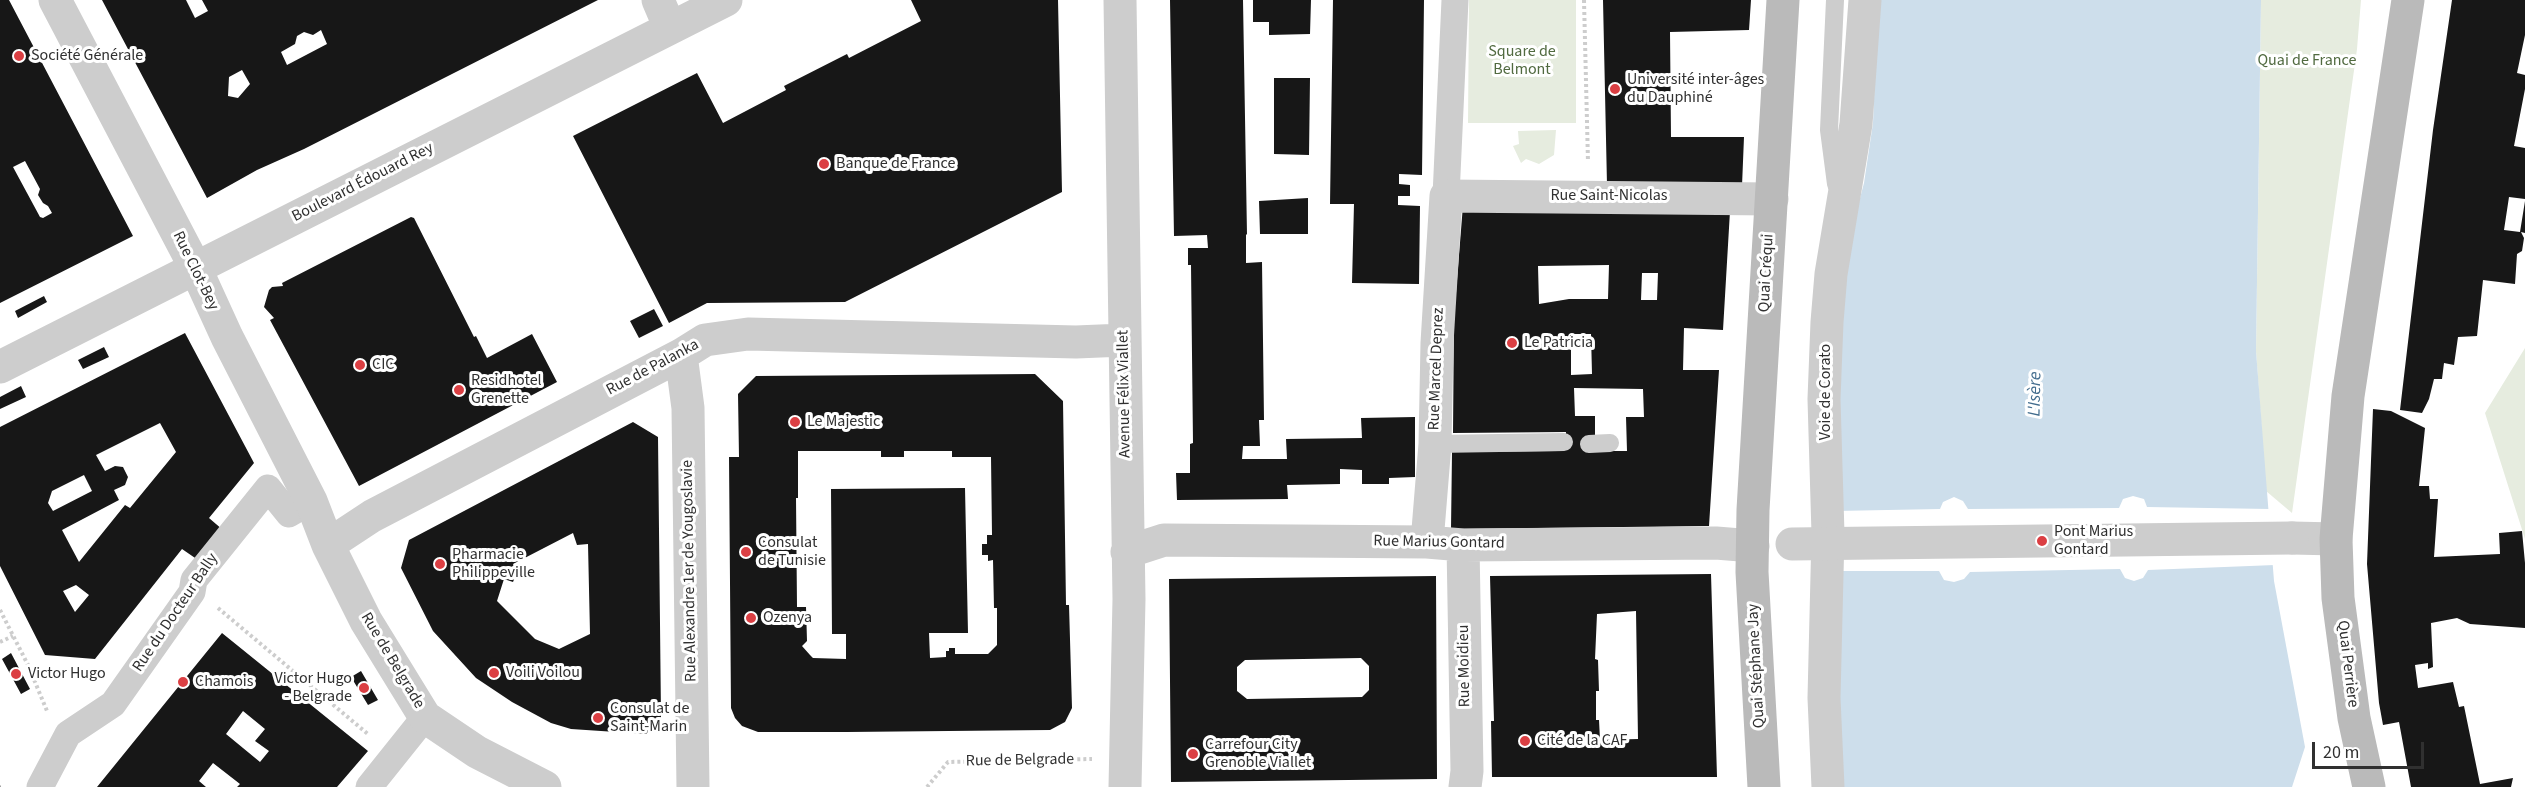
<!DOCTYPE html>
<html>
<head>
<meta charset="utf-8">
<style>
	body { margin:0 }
	#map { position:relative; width:2525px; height:787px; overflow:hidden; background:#fff; font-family:"Source Sans 3",sans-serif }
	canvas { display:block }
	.scale { position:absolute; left:2312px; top:742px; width:112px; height:27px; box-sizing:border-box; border:3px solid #303030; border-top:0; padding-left:8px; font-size:18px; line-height:21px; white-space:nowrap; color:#303030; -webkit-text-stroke:4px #fff; paint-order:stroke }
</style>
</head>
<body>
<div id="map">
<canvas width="2525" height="787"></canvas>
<div class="scale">20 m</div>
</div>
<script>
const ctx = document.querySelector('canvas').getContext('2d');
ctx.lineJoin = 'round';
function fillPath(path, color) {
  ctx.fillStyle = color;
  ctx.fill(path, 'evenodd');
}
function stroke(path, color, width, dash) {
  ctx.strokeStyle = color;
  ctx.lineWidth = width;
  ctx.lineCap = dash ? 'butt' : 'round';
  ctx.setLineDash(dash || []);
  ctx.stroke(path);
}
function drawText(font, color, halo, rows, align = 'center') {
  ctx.font = font + ' "Source Sans 3",sans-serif';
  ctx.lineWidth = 6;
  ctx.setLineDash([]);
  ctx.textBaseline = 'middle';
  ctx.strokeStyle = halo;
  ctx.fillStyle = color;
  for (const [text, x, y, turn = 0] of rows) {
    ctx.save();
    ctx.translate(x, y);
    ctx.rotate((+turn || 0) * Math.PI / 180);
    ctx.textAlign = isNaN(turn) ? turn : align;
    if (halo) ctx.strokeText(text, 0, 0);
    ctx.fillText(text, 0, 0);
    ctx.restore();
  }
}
const green = new Path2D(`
	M1469,0H1576V123H1468Z
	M2261,0H2361L2357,49L2292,513L2266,491L2256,351Z
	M1556,130L1554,155L1539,164L1526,159L1521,163L1513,146L1519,144L1518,131Z
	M2525,348V539L2485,413Z`);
const water = new Path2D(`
	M1878,0H2261L2256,351L2274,581L2305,747L2292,787H1835L1836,340L1848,244L1864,183L1873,123Z`);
const pier = new Path2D(`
	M2133,496L2144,499L2147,507L2270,509L2275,565L2148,570L2143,578L2134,581L2125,578L2120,569L1970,572L1964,579L1954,582L1944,580L1939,571H1835V511L1940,509L1943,502L1954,497L1963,501L1968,509L2119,508L2123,499Z`);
const building = new Path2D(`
	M0,0H9L133,236L0,303ZM25,161L40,189L38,195L43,203L48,206L52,213L43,218L40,217L13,167Z
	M102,0H186L195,18L208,11L202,0H598L304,149L257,170L207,198ZM321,30L327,44L287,65L281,52L295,44L297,36L304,32L313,35ZM242,70L250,84L238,98L228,96L229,77Z
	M911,0H1058L1062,192L845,302L707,303L669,323L573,136L697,73L723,123L786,90L784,86L847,54L849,58L921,21Z
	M1170,0H1243L1247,235L1246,234V263L1262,262L1264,420H1259L1260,446H1243L1242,459H1287L1286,439L1362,438L1361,418L1415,417V477L1389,478V484H1362V470L1340,469V484L1287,485L1288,499L1177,500L1176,473H1190V444L1193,443L1191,265H1188V248H1208L1207,235L1174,236Z
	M1253,0H1311L1310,34L1269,35V22H1253Z
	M1333,0H1424L1422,175L1399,174V184L1410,185V196H1398V205L1420,206L1419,284L1352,283L1354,204H1330Z
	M1603,0H1751L1749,30L1670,32L1671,137H1744L1742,186L1607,185Z
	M2452,0H2525V35L2517,73L2525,75V89L2514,146L2525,148V199L2509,197L2504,230L2520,232L2525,201V233L2521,232L2524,238L2522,251L2517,254L2515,284L2483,280L2477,336L2458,337L2454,365L2444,363L2442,379H2434L2429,399L2422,413L2400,410L2433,130Z
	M1274,78H1310L1309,155L1274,154Z
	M1308,198V234H1260L1259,201Z
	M1463,205L1730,211L1723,330L1684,328L1683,370H1719L1709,526L1451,529L1452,452L1564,451L1566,432L1453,433L1454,318ZM1609,265L1608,299H1569L1539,304L1538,266ZM1642,273H1658L1657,300H1641ZM1571,334H1591L1592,374L1571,375ZM1574,388L1643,389L1644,417H1626L1627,451H1589L1595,438V416H1575Z
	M411,217L414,218L474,337L476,336L487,358L532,334L557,382L359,486L270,320L274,318L264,307L269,290L272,287L283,286L282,283Z
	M44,296L47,302L18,318L15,311Z
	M654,309L663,326L639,338L630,321Z
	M185,333L254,463L209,518L223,530L198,560L182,549L95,659L45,655L0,566V427ZM160,423L176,452L130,508L125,505L79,562L62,530L119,500L114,490L125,485L128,477L123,467L115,466L105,471L96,455ZM84,475L92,491L53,511L48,503L52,491ZM76,585L89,595L75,612L63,591Z
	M104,347L109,357L83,369L78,360Z
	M1035,374L1063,401L1066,605H1069L1072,708L1065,722L1050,730L847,732H758L742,726L735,718L731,708L729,457H739L738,394L756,376ZM798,451H881V457H904V451H952V457H991L992,535H987V544H982V555H988V561L993,560L994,608H997V645L988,654H955V648H949V651H946V657L930,658L929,633H968L965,488L831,489L832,634H846V659L813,658L810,655L802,646L807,641L806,607H797L796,498H798Z
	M21,386L26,397L0,409V397Z
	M2373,409L2391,411L2425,428L2419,486H2429L2430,499H2438L2434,557L2500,554L2499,533L2522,531L2525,563V628L2470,624L2457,618L2431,623L2433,667L2428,669V663L2415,665L2418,688L2453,682L2459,707L2464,706L2480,784L2513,778L2511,787H2411L2399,722L2383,725L2379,703L2367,564Z
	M633,422L658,437L661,717L646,734L571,729L551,723L512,702L476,678L433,631L401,568L409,540ZM573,533L577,545L588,544L590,634L559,649L535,639L497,601L504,579L513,582L517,572L513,564Z
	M1711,574L1717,777H1492L1491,721H1494L1490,576ZM1636,611L1638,739L1600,740L1599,720H1596V691H1599L1598,660L1595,659L1597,614Z
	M1436,576L1437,779L1171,782L1169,579ZM1361,658L1369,666V690L1362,697L1247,699L1237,691V667L1245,660Z
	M222,633L368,751L337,787H237L240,784L213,763L199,781L206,787H97ZM243,711L265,729L255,741L269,751L260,762L226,734Z
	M11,653L30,689L21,694L2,659Z
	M361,671L378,700L368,705L351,677Z`);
const path = new Path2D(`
	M1584,0L1588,162
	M218,608L369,735
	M0,610L28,665L47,711
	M0,642L13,636
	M927,787L948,762L1092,759`);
const service = new Path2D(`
	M1835,0L1829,130L1836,184
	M1435,444L1564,442
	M1589,444L1610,443`);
const pedestrian = new Path2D(`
	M1446,196L1455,0
	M40,787L68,734L113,704L192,592L194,580L268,488L289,514L311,501
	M369,787L425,717`);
const minor = new Path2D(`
	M55,0L195,267L227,337L311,501L328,545L366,621L425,717L477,752L545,787
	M658,0L670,28
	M1120,0L1129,599L1125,787
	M681,355L688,408L693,787
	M0,367L726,0
	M1427,542L1435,444L1437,343L1446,196L1772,199
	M328,545L372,516L681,355L705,340L748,334L1076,342L1124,340
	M1463,545L1467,771L1465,787
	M1127,552L1164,540L1427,542L1463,545L1716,543L1753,546`);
const tertiary = new Path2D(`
	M2292,538L2336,539
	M1828,787L1824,698L1828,534L1824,399L1827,322L1831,274L1856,124L1865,0`);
const secondary = new Path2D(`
	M1764,787L1752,572L1753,510L1783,0
	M2369,787L2354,718L2338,598L2336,539L2348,396L2408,0`);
const tram = new Path2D(`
	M0,786V787`);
const tertiaryBridge = new Path2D(`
	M1792,544L2292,538`);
const markers = [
	[19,56,6,"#db3f43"],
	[1615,89,6,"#db3f43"],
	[824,164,6,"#db3f43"],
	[1512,343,6,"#db3f43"],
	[360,365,6,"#db3f43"],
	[459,390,6,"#db3f43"],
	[795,422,6,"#db3f43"],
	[2042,541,6,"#db3f43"],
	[746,552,6,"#db3f43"],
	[440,564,6,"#db3f43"],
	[751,618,6,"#db3f43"],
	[494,673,6,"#db3f43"],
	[16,674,6,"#db3f43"],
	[183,682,6,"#db3f43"],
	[364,688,6,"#db3f43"],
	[598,718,6,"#db3f43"],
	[1525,741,6,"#db3f43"],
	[1193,754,6,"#db3f43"]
];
const parkNames = [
	["Square de",1522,52],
	["Belmont",1522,70],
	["Quai de France",2307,61]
];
const poiNames = [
	["Société Générale",31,56],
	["Université inter-âges",1627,80],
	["du Dauphiné",1627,98],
	["Banque de France",836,164],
	["Le Patricia",1524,343],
	["CIC",372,365],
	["Residhotel",471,381],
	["Grenette",471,399],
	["Le Majestic",807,422],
	["Pont Marius",2054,532],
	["Gontard",2054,550],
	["Consulat",758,543],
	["de Tunisie",758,561],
	["Pharmacie",452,555],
	["Philippeville",452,573],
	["Ozenya",763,618],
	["Voili Voilou",506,673],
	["Victor Hugo",28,674],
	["Victor Hugo",352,679,"right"],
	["- Belgrade",352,697,"right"],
	["Chamois",195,682],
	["Consulat de",610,709],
	["Saint-Marin",610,727],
	["Cité de la CAF",1537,741],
	["Carrefour City",1205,745],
	["Grenoble Viallet",1205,763]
];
const streetNames = [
	["Boulevard Édouard Rey",363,183,-27],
	["Rue Saint-Nicolas",1609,196],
	["Rue Clot-Bey",195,271,64],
	["Quai Créqui",1767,273,-87],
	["Rue de Palanka",653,368,-28],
	["Rue Marcel Deprez",1437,369,-88],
	["Voie de Corato",1826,392,-90],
	["Avenue Félix Viallet",1125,394,-91],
	["Rue Marius Gontard",1439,543,1],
	["Rue Alexandre 1er de Yougoslavie",690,571,-91],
	["Rue du Docteur Bally",176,613,-56],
	["Rue de Belgrade",392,661,59],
	["Quai Perrière",2347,664,83],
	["Rue Moidieu",1465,666,-91],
	["Quai Stéphane Jay",1757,666,-93],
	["Rue de Belgrade",1020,761,-1]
];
const waterNames = [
	["L'Isère",2036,394,-89]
];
fillPath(green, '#e6ecdf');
fillPath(water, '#cddeeb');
fillPath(pier, '#fff');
fillPath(building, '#171717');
stroke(path, '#cdcdcd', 4, [3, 3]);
stroke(service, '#cdcdcd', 18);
stroke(pedestrian, '#cdcdcd', 27);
stroke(minor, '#cdcdcd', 33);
stroke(tertiary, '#cdcdcd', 33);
stroke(secondary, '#bababa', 33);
stroke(tram, '#858585', 1.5);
stroke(tertiaryBridge, '#cdcdcd', 33);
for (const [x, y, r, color] of markers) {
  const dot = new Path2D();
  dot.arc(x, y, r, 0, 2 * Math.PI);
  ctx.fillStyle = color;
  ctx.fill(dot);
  stroke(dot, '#fff', 2);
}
drawText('16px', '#516a40', '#fff', parkNames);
drawText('16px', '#303030', '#fff', poiNames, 'left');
drawText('16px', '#303030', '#fff', streetNames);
drawText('italic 18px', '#436d8e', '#fff', waterNames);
</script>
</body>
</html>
